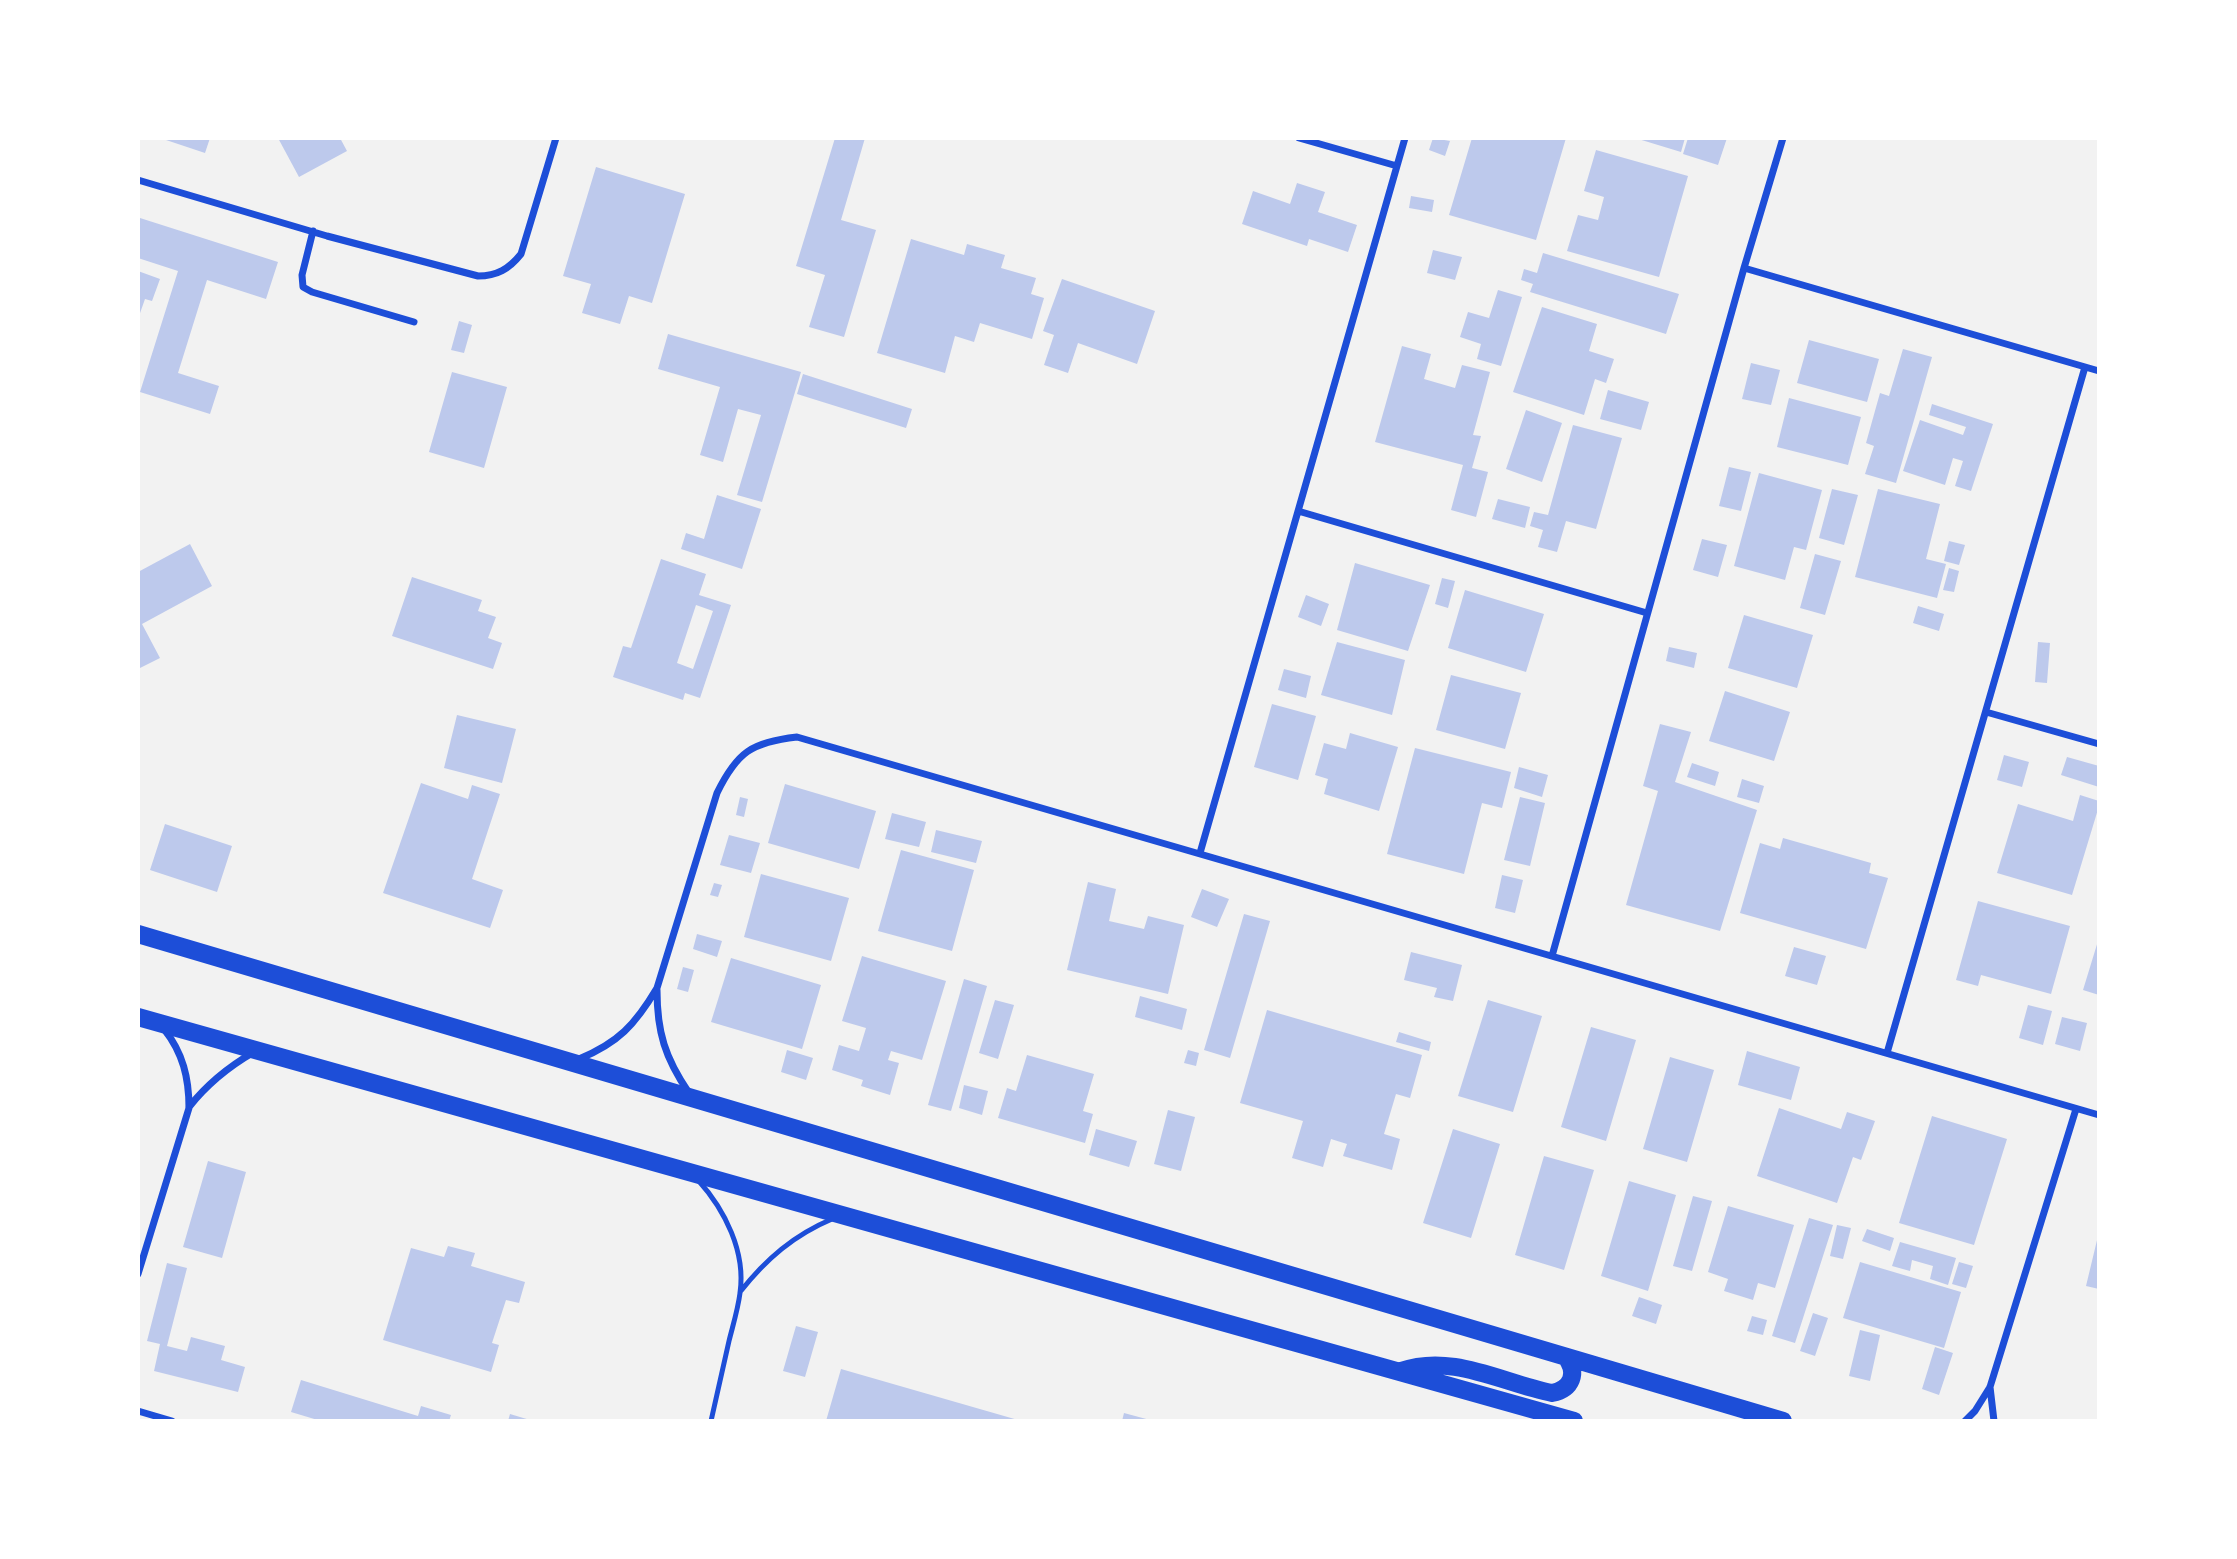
<!DOCTYPE html>
<html>
<head>
<meta charset="utf-8">
<style>
	body { margin:0 }
	#map { position:relative; width:2237px; height:1559px; overflow:hidden; background:#f2f2f2; font-family:"Fira Sans Condensed",sans-serif }
	canvas { display:block }
	.frame { position:absolute; inset:0; border:140px solid #fff; pointer-events:none }
</style>
</head>
<body>
<div id="map">
<canvas width="2237" height="1559"></canvas>
<div class="frame"></div>
</div>
<script>
const ctx = document.querySelector('canvas').getContext('2d');
ctx.lineJoin = 'round';
function fillPath(path, color) {
  ctx.fillStyle = color;
  ctx.fill(path, 'evenodd');
}
function stroke(path, color, width, dash) {
  ctx.strokeStyle = color;
  ctx.lineWidth = width;
  ctx.lineCap = dash ? 'butt' : 'round';
  ctx.setLineDash(dash || []);
  ctx.stroke(path);
}
const building = new Path2D(`
	M160,138H210L205,153Z
	M278,138H340L347,151L299,177Z
	M835,138H865L841,220L876,230L844,337L809,327L825,275L796,266Z
	M1433,138L1450,141L1445,156L1429,150Z
	M1472,138H1566L1536,240L1449,215Z
	M1635,138H1685L1681,152Z
	M1688,138H1727L1718,165L1683,154Z
	M1596,150L1688,176L1659,277L1567,251L1578,215L1598,220L1604,197L1584,191Z
	M596,167L685,194L652,303L629,296L620,324L582,313L591,284L563,276Z
	M1297,183L1325,192L1318,212L1357,225L1348,252L1309,239L1307,246L1242,224L1253,191L1290,204Z
	M1411,196L1434,200L1432,212L1409,208Z
	M140,218L278,262L266,299L207,280L178,373L219,386L210,414L140,392L178,271L138,258Z
	M911,239L964,255L967,244L1005,255L1001,268L1036,278L1031,294L1044,298L1032,339L980,323L974,342L955,336L945,373L877,353Z
	M1433,250L1462,257L1455,280L1427,273Z
	M1543,253L1679,294L1666,334L1530,292L1533,284L1521,280L1524,269L1537,273Z
	M138,271L160,279L152,301L145,299L139,316Z
	M1062,279L1155,311L1137,364L1078,343L1068,373L1044,365L1054,335L1043,331Z
	M1498,290L1522,297L1501,366L1477,359L1481,344L1460,337L1468,312L1489,318Z
	M1542,307L1597,324L1589,351L1614,359L1606,383L1595,379L1584,415L1513,392Z
	M459,321L472,325L464,353L451,350Z
	M668,334L801,372L762,502L737,495L761,415L738,409L723,462L700,455L720,387L658,369Z
	M1809,340L1879,359L1867,402L1797,383Z
	M1402,346L1431,354L1424,379L1455,388L1462,365L1490,372L1473,435L1481,436L1472,468L1488,472L1476,517L1451,510L1463,465L1375,442Z
	M1903,349L1932,357L1896,483L1865,474L1874,446L1866,443L1880,393L1889,396Z
	M1751,363L1780,370L1771,405L1742,399Z
	M452,372L507,387L484,468L429,452Z
	M803,374L912,409L906,428L797,394Z
	M1608,390L1649,402L1641,430L1600,419Z
	M1789,398L1861,417L1848,465L1777,447Z
	M1932,404L1993,424L1971,491L1955,486L1963,461L1953,458L1945,485L1903,471L1920,420L1963,435L1966,427L1929,415Z
	M1526,410L1562,423L1542,482L1506,469Z
	M1573,425L1622,438L1596,529L1566,521L1557,552L1538,547L1543,530L1530,526L1534,512L1548,515Z
	M1729,467L1751,472L1741,511L1719,506Z
	M1759,473L1822,490L1806,550L1794,547L1785,580L1734,566Z
	M1832,489L1858,495L1844,545L1819,538Z
	M1878,489L1940,504L1926,559L1946,564L1937,598L1855,577Z
	M717,495L761,509L742,569L681,549L686,533L704,539Z
	M1498,499L1530,507L1525,528L1492,519Z
	M1702,539L1727,545L1718,577L1693,570Z
	M1949,541L1965,545L1959,565L1944,561Z
	M190,544L212,586L142,624L160,658L138,669V572Z
	M1815,554L1841,561L1825,615L1800,608Z
	M661,559L706,574L699,595L731,605L700,698L685,693L683,700L613,677L623,646L631,648ZM696,605L713,611L693,669L677,663Z
	M1355,563L1430,585L1408,651L1337,630Z
	M1949,568L1959,571L1954,592L1943,590Z
	M412,577L482,600L478,611L496,617L488,638L502,643L493,669L392,636Z
	M1442,578L1455,581L1448,608L1435,604Z
	M1465,590L1544,614L1526,672L1448,648Z
	M1306,595L1329,604L1321,626L1298,617Z
	M1918,606L1944,614L1939,631L1913,623Z
	M1744,615L1813,635L1797,688L1728,668Z
	M1337,642L1405,660L1392,715L1321,695Z
	M2038,642L2050,643L2047,683L2035,682Z
	M1669,647L1697,653L1694,668L1666,661Z
	M1284,669L1311,676L1306,698L1278,690Z
	M1451,675L1521,693L1505,749L1436,730Z
	M1725,691L1790,712L1774,761L1709,741Z
	M1272,704L1316,716L1298,780L1254,767Z
	M457,715L516,729L502,783L444,768Z
	M1660,724L1691,732L1675,782L1757,810L1720,931L1626,905L1658,791L1643,786Z
	M1350,733L1398,747L1379,811L1324,794L1328,779L1315,775L1324,743L1346,749Z
	M1415,748L1511,772L1502,808L1482,803L1464,874L1387,854Z
	M2004,755L2029,762L2022,787L1997,780Z
	M2067,757L2099,766V787L2061,775Z
	M1692,763L1719,772L1715,786L1687,777Z
	M1519,767L1548,775L1542,797L1514,788Z
	M1742,779L1764,786L1759,803L1737,797Z
	M421,783L468,799L472,785L500,794L472,879L503,890L490,928L383,893Z
	M785,784L876,811L859,869L768,843Z
	M2080,795L2099,801V806L2072,895L1997,873L2018,804L2073,821Z
	M740,797L748,799L744,817L736,815Z
	M1520,797L1545,803L1530,866L1504,860Z
	M892,813L926,822L919,847L885,839Z
	M165,824L232,846L217,892L150,870Z
	M936,830L982,841L976,863L931,852Z
	M729,835L760,843L751,873L720,865Z
	M1783,838L1871,863L1869,873L1888,878L1866,949L1740,913L1760,843L1780,849Z
	M901,850L974,870L952,951L878,931Z
	M761,874L849,898L831,961L744,937Z
	M1502,875L1523,880L1515,913L1495,908Z
	M1088,882L1116,889L1109,921L1144,929L1148,916L1184,925L1168,994L1067,970Z
	M714,883L722,885L718,897L710,895Z
	M1202,889L1229,899L1217,927L1191,917Z
	M1978,901L2070,926L2051,994L1981,975L1978,986L1956,980Z
	M1244,914L1270,921L1230,1058L1204,1050Z
	M697,934L722,941L717,957L693,949Z
	M2098,941L2099,942V995L2083,990Z
	M1794,947L1826,956L1817,985L1785,976Z
	M1411,952L1462,965L1453,1001L1434,997L1437,988L1404,980Z
	M862,956L946,981L922,1060L891,1051L888,1060L899,1063L890,1095L861,1086L863,1080L832,1070L839,1045L859,1051L866,1028L842,1021Z
	M731,958L821,985L802,1049L711,1022Z
	M683,967L694,970L688,992L677,989Z
	M964,979L987,986L951,1111L928,1105Z
	M1140,996L1187,1009L1182,1030L1135,1017Z
	M995,1000L1014,1005L998,1059L979,1053Z
	M1488,1000L1542,1016L1513,1112L1458,1096Z
	M2028,1005L2052,1011L2043,1045L2019,1038Z
	M1267,1010L1422,1055L1410,1098L1396,1094L1384,1134L1400,1139L1392,1170L1343,1156L1347,1144L1331,1139L1323,1167L1292,1158L1303,1121L1240,1103Z
	M2062,1017L2087,1023L2080,1051L2055,1044Z
	M1591,1027L1636,1040L1606,1141L1561,1127Z
	M1399,1032L1431,1042L1429,1051L1396,1042Z
	M787,1050L813,1058L806,1080L781,1072Z
	M1188,1050L1199,1053L1196,1066L1184,1063Z
	M1747,1051L1800,1067L1791,1100L1738,1085Z
	M1027,1055L1094,1074L1083,1111L1093,1114L1085,1143L998,1118L1007,1088L1016,1091Z
	M1670,1057L1714,1070L1687,1162L1643,1149Z
	M964,1085L988,1091L982,1115L959,1108Z
	M1779,1108L1841,1129L1847,1112L1875,1121L1861,1160L1853,1157L1837,1203L1757,1176Z
	M1168,1110L1195,1117L1181,1171L1154,1164Z
	M1932,1116L2007,1139L1974,1245L1899,1223Z
	M1096,1129L1137,1141L1129,1167L1089,1155Z
	M1453,1129L1500,1144L1471,1238L1423,1223Z
	M1544,1156L1594,1170L1564,1270L1515,1255Z
	M208,1161L246,1172L222,1258L183,1247Z
	M1629,1181L1676,1195L1648,1291L1601,1276Z
	M1693,1196L1712,1201L1692,1271L1673,1266Z
	M1728,1206L1794,1225L1775,1288L1758,1283L1753,1300L1724,1291L1728,1279L1708,1272Z
	M1809,1218L1833,1225L1795,1343L1772,1336Z
	M1837,1225L1851,1228L1843,1259L1830,1256Z
	M1867,1229L1894,1238L1890,1251L1862,1241Z
	M2098,1236H2099V1289L2086,1286Z
	M1900,1242L1956,1258L1948,1285L1930,1279L1933,1266L1912,1260L1910,1271L1892,1266Z
	M448,1246L475,1253L471,1266L525,1282L519,1303L506,1300L492,1343L499,1345L491,1372L383,1340L411,1248L444,1257Z
	M1860,1262L1961,1292L1944,1348L1843,1318Z
	M1959,1262L1973,1266L1966,1288L1952,1284Z
	M167,1263L187,1268L167,1346L187,1351L191,1337L225,1346L221,1360L245,1367L238,1392L154,1371L160,1344L147,1341Z
	M1639,1297L1662,1305L1656,1324L1632,1316Z
	M1813,1313L1828,1318L1815,1356L1800,1351Z
	M1752,1316L1767,1320L1763,1335L1747,1331Z
	M796,1326L818,1332L805,1377L783,1371Z
	M1860,1330L1880,1335L1870,1381L1849,1376Z
	M1935,1347L1953,1353L1939,1395L1922,1389Z
	M841,1369L1018,1420L1017,1421H826Z
	M301,1380L418,1416L421,1406L451,1415L449,1421H321L291,1412Z
	M1124,1413L1150,1420V1421H1122Z
	M510,1414L530,1420V1421H508Z`);
const service = new Path2D(`
	M698,1180C725,1210 746,1252 740,1293C738,1309 733,1325 729,1341C723,1368 717,1394 711,1421
	M740,1292C766,1259 794,1235 832,1219`);
const minor = new Path2D(`
	M1299,138L1397,166
	M138,180L327,236L478,276C497,276 509,269 521,254L556,138
	M313,231L302,275L303,287L312,292L414,322
	M1744,268L2099,371
	M1298,511L1647,613
	M1986,712L2099,744
	M1200,853L1405,138
	M1552,956L1744,268L1783,138
	M657,990C657,1032 665,1058 689,1093
	M1887,1053L2085,367
	M579,1059C618,1043 635,1025 657,988L717,793C737,752 752,742 797,737L2099,1115
	M189,1107C208,1083 228,1067 254,1052
	M138,1274L189,1108C189,1078 183,1053 164,1029
	M1990,1387L1994,1421
	M138,1411L172,1421
	M1965,1421L1975,1411L1990,1387L2076,1109`);
const primary = new Path2D(`
	M138,934L1783,1421
	M138,1017L1574,1421
	M1401,1371C1452,1353 1502,1383 1552,1393C1572,1389 1578,1373 1566,1357`);
fillPath(building, '#bdc9ec');
stroke(service, '#1d4ed8', 5);
stroke(minor, '#1d4ed8', 7);
stroke(primary, '#1d4ed8', 18);
</script>
</body>
</html>
